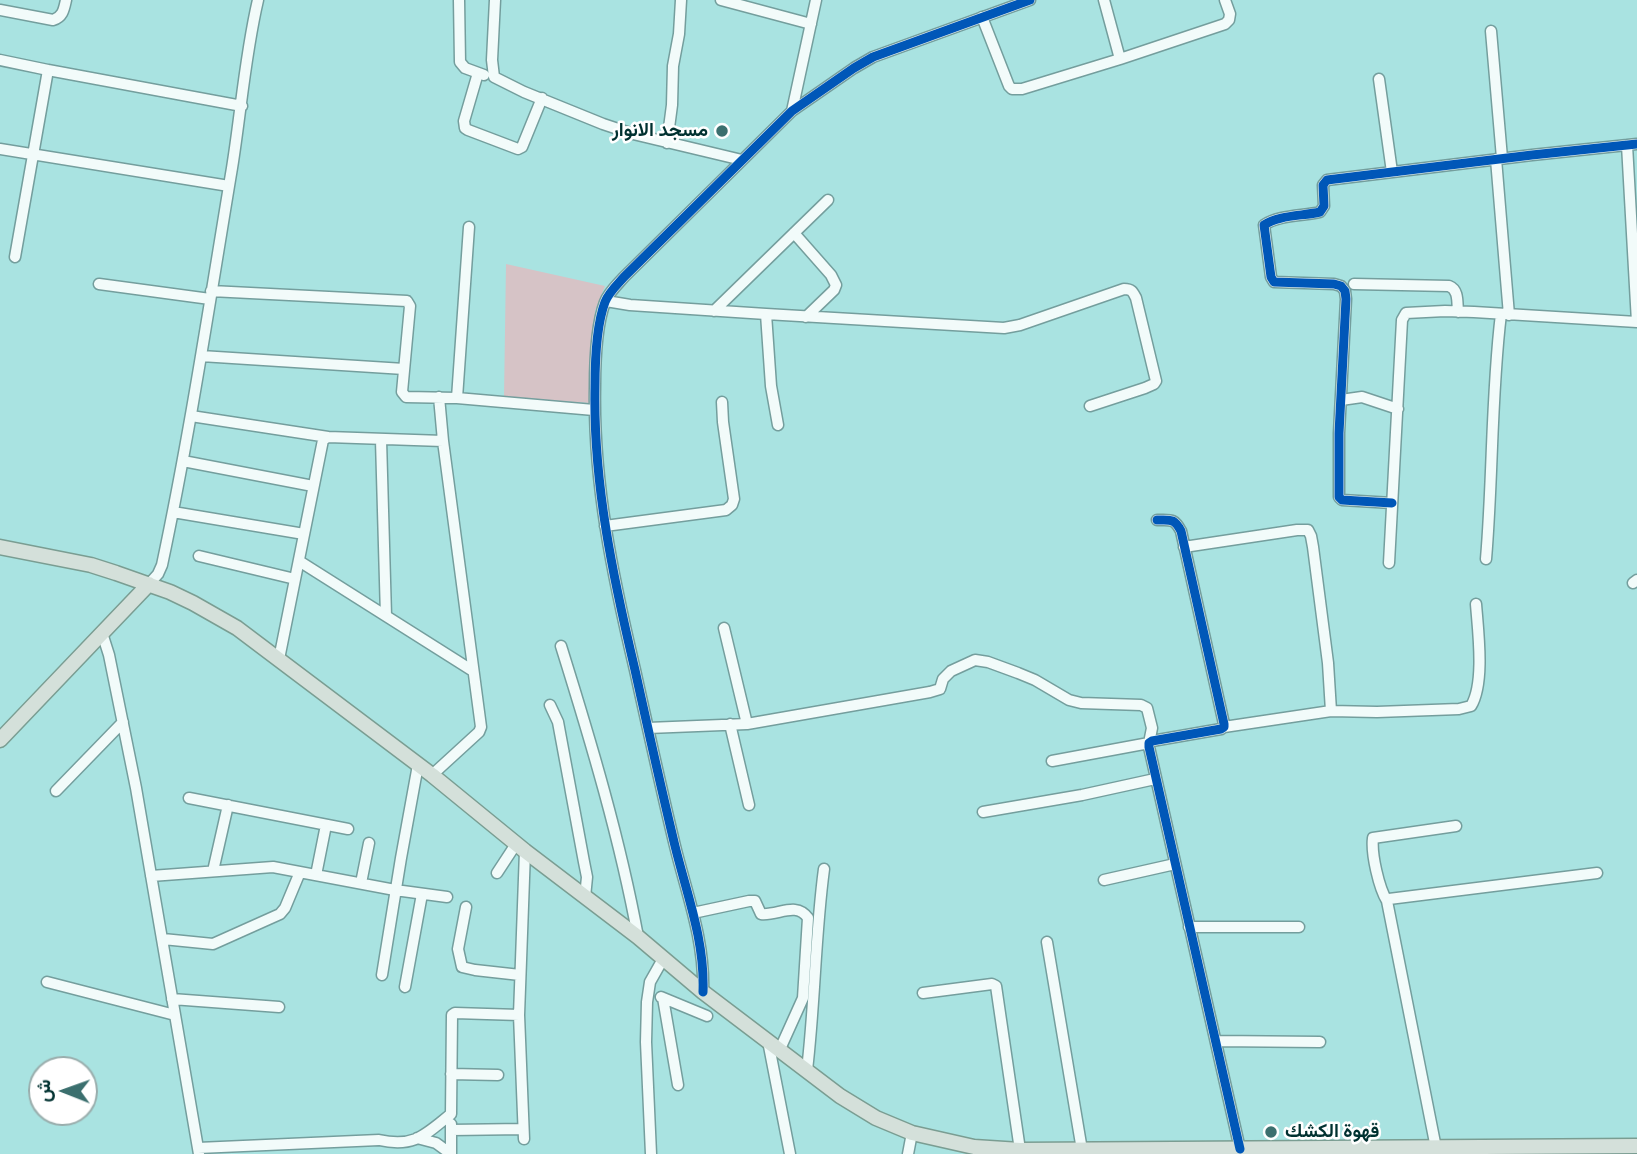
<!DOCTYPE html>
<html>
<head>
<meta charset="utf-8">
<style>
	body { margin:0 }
	#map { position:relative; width:1637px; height:1154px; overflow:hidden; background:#a9e3e1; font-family:"Roboto Condensed",Vazirmatn,sans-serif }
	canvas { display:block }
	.north { position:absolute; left:28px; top:1056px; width:70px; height:70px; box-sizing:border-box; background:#fff; border:2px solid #99adac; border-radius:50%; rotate:271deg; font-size:19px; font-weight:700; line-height:28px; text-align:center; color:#003130 }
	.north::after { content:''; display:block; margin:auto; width:24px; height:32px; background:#3b6f6e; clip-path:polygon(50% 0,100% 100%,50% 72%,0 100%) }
</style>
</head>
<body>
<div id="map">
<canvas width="1637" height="1154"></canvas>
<div class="north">ش</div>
</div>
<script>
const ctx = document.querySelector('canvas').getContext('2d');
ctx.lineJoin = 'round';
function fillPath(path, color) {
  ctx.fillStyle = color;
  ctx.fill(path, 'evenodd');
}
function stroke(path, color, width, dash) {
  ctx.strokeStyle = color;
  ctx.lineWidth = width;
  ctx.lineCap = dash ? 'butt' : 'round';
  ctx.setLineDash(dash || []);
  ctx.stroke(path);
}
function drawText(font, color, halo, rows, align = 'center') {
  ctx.font = font + ' "Roboto Condensed",Vazirmatn,sans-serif';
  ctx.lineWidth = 5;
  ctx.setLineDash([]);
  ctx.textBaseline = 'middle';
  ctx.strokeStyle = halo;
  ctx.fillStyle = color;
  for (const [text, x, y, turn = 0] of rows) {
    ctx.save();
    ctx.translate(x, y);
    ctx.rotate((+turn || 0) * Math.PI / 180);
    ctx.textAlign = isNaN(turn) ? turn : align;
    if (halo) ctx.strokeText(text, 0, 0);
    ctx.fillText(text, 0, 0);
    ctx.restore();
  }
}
const green = new Path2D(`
	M506,264L605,286L595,311L589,403L504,397Z`);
const minor = new Path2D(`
	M459,0L460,62L465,68L484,75
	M495,0L492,60L494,77L524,92L603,124L633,134L742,160
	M721,0L811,24
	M1104,0L1120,59
	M0,10L53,20C63,17 64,9 66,0
	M982,17L1009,86L1012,89H1022L1120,59L1225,24L1229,20L1230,14L1225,0
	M1491,31L1502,158
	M0,60L48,70
	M478,73L464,121L465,128L468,130L518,149L522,147L542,98
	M1379,79L1392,172
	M792,111L816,0
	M667,143L672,105L673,66L679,34L681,0
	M1627,145L1637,322
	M0,149L229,186
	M1496,159L1509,315
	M469,227L457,398L594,410
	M794,233L831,275L836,285L834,290L806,317
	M15,257L48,70L242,106
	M99,284L210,299
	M1354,284L1449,286C1459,290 1457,302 1458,312
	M211,291L407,301L410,306L402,392L406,397L457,398
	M606,301L630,305L766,314L1004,328L1020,325L1124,289C1132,289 1133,292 1136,298L1156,381L1154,384L1145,388L1090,406
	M714,311L828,200
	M766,314L771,386L778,425
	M201,356L404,369
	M439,397L443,441
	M1341,400L1362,397L1398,409
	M191,416L328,437
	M381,440L386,616
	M183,461L313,486
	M1392,503L1342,500L1339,497V433L1346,299L1345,291L1341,286L1334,284L1274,282L1271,277L1264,225C1278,215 1303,216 1320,212L1324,206L1323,185L1327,180L1532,155L1637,144
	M173,512L304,534
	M1157,520C1171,520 1174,518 1181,531L1224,724V727L1221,729L1152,741L1149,743V747L1240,1149
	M605,526L726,510L732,505L734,499L723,422L722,402
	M1184,547L1297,530H1308L1311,536L1313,547L1328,663L1331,711
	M199,556L295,579
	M1486,559C1493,477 1491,395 1501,314
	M299,561L473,671
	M1389,563L1402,320L1406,313L1445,311L1474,312L1637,322
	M1633,583L1637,580
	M149,584L158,574L162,565C190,433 210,300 232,168C241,112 245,55 258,0
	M724,628L747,724
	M102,633L109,655L136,788L199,1154
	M561,646C591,742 620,839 638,937
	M279,659L323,440L328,437L443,441L481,727L479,732L432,775
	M550,705L558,722L584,862L587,877L585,897
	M730,724L749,805
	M1224,727L1331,711L1377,712L1459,709L1471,706C1485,683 1478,631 1476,604
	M648,728L747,724L930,692L940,689L943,679L951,671L975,660L988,662L1018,673L1035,680L1069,700L1081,703L1141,705L1147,708L1152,728L1149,743L1052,761
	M56,791L123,722
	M189,798L348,829
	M983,812L1082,795L1155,779
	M213,871L228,805
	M497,873L516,844
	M316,875L326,825
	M151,876L273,867L395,890L447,897
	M1104,880L1175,864
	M361,883L369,843
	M1387,901C1379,888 1371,854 1373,838L1456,826
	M466,907L458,949L462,967L475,970L520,975
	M693,913L749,901H755L761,914C778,916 796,901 808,918L803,998L780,1049
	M1189,927H1299
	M163,939L213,944L280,914L285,908L300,872
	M1047,942L1082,1150
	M382,975L401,858L418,765
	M47,982L175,1015
	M405,987L422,894
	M703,992C705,941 687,895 675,846C661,788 648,729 635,670C613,577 593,483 595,387C595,361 596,326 605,302C609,292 617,285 624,277L792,111L854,68L873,57L1030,0
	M923,993L992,984L996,986L1020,1150
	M661,997L707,1016
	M663,998L678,1085
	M172,999L279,1007
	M519,1015L524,1139
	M768,1041L790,1154
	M1216,1041L1320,1042
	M807,1070C815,1003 815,936 824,869
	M451,1074L498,1075
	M451,1124V1153
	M451,1130L523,1129
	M417,1138L436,1143L451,1154
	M198,1148L379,1140C414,1148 425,1135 451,1114L452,1015L455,1013L519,1015L525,851
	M1436,1148L1387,901L1389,899L1597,873
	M651,1154L646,1042L647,1002L650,982L663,959
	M908,1154L912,1133`);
const major = new Path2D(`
	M0,547L91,565L116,573L170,592L193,603L237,628L432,775L525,851L638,937L703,992L840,1096L876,1118L912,1133L974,1147L1020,1150L1637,1146
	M0,740L149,584`);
const cycleway = new Path2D(`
	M1392,503L1342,500L1339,497V433L1346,299L1345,291L1341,286L1334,284L1274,282L1271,277L1264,225C1278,215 1303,216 1320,212L1324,206L1323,185L1327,180L1532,155L1637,144
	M1157,520C1171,520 1174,518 1181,531L1224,724V727L1221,729L1152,741L1149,743V747L1240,1149
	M703,992C705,941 687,895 675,846C661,788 648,729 635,670C613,577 593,483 595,387C595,361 596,326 605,302C609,292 617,285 624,277L792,111L854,68L873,57L1030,0`);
const markers = [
	[722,131,7,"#3b6f6e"],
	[1271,1132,7,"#3b6f6e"]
];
const poiNames = [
	["مسجد الانوار",708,131],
	["قهوة الكشك",1285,1132,"left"]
];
fillPath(green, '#d6c3c6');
stroke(minor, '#749e9d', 13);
stroke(major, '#7a9d92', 17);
stroke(minor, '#f2fbfa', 10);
stroke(major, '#d4e0da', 14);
stroke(cycleway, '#0057b8', 9);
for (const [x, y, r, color] of markers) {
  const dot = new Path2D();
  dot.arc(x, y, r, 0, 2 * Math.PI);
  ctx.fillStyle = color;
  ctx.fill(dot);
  stroke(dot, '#fff', 2.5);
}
drawText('bold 19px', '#003130', '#fff', poiNames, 'right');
</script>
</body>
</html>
